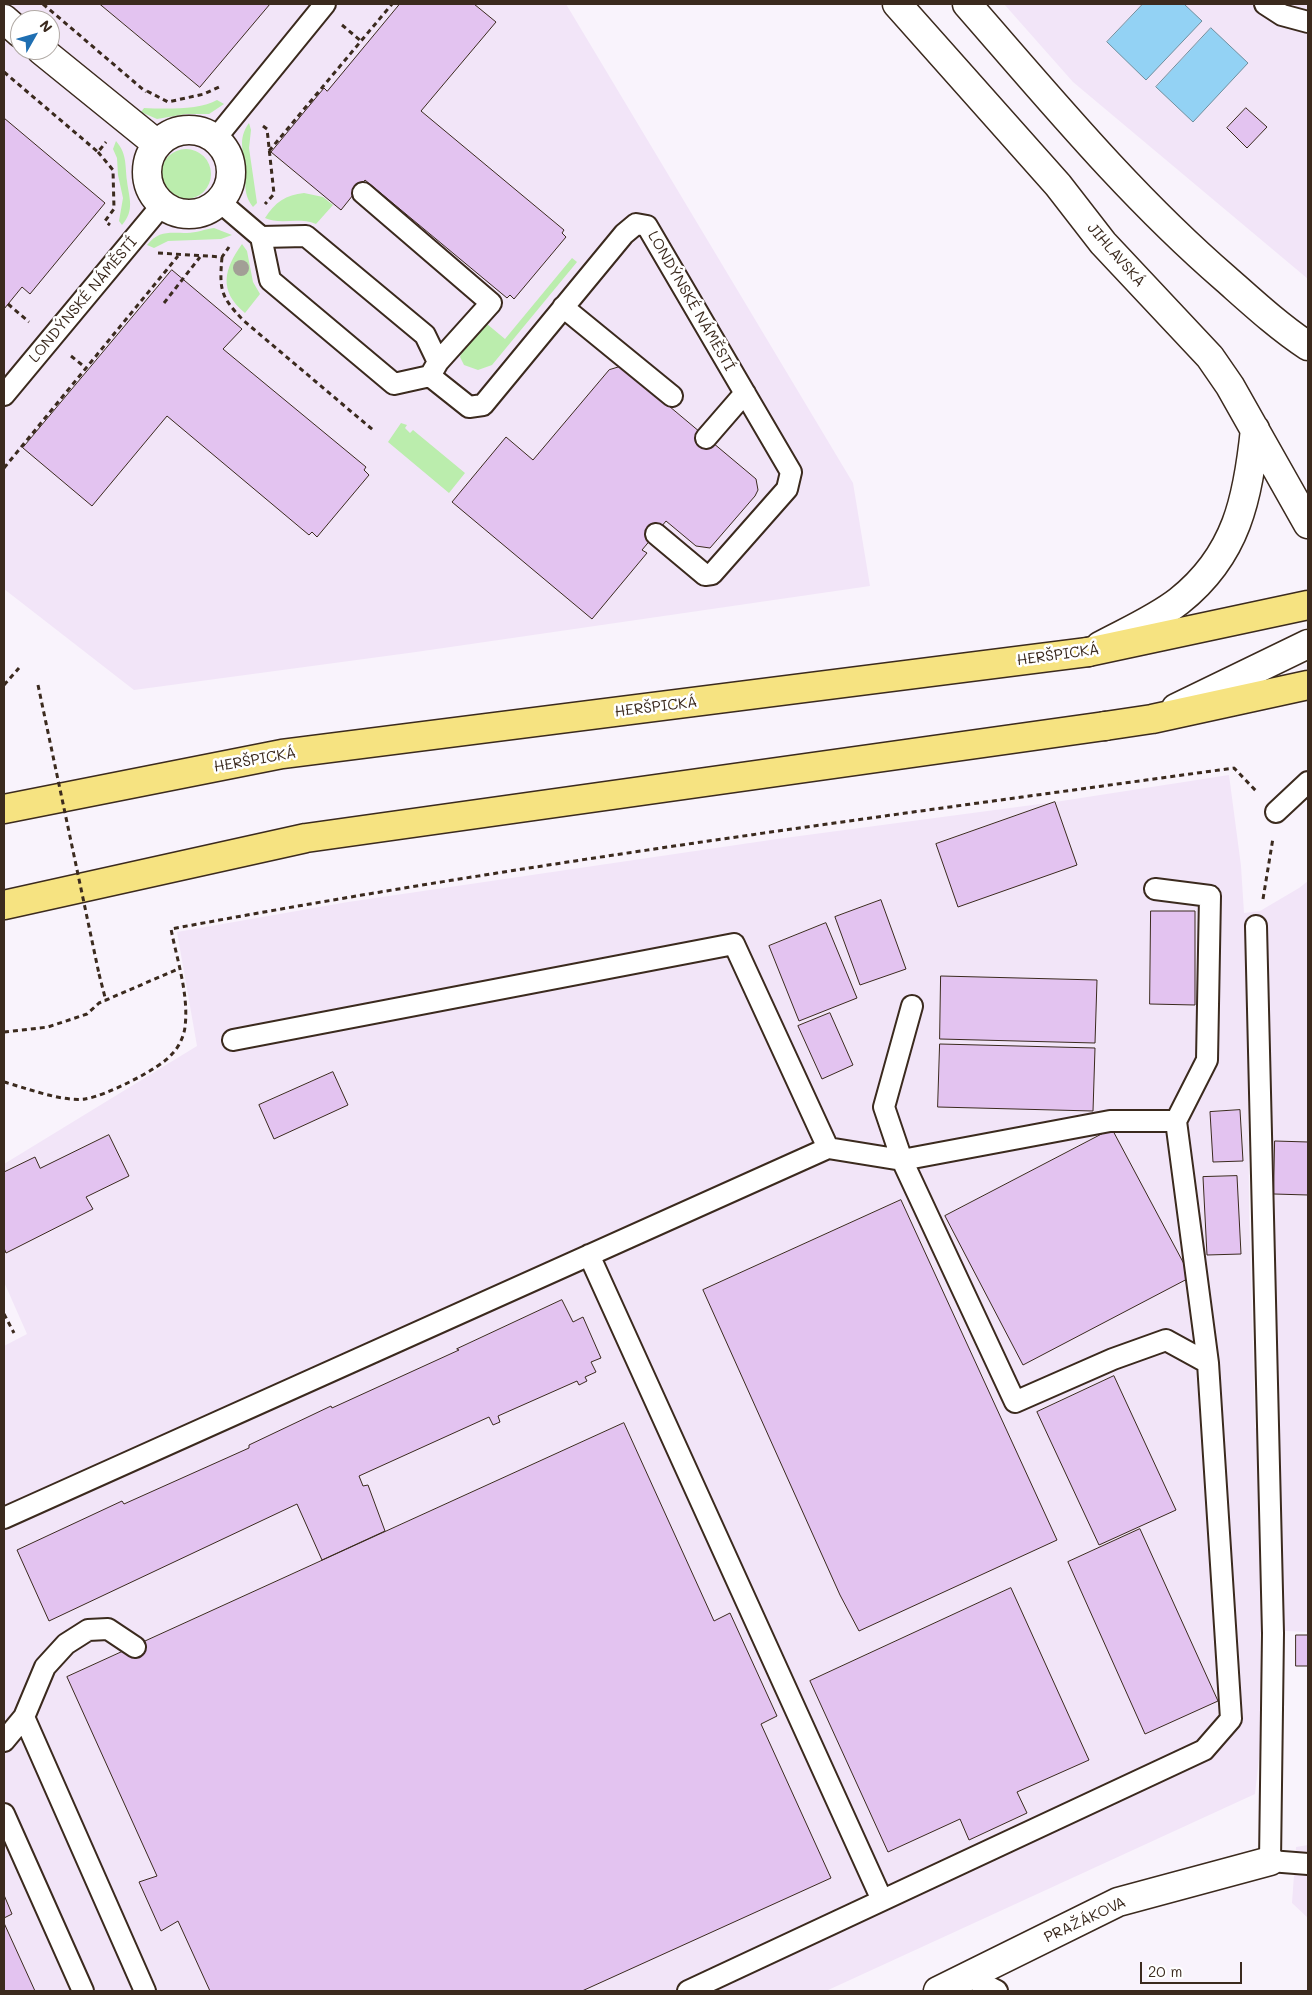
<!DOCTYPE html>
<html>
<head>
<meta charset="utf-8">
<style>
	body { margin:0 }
	#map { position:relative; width:1312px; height:1995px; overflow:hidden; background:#f9f3fc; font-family:Mali,sans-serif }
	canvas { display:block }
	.frame { position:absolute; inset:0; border:5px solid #3b2a1e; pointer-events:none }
	.north { position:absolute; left:10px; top:10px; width:50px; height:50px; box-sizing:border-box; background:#fff; border:1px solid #b1aaa5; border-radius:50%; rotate:52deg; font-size:14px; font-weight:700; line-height:20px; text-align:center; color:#3b2a1e }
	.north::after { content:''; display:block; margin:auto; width:18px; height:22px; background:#1f6fb2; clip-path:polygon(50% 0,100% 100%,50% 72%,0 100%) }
	.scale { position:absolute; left:1140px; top:1962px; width:102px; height:22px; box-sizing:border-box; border:2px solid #3b2a1e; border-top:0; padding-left:6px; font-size:15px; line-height:18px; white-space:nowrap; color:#3b2a1e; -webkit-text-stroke:4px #fff; paint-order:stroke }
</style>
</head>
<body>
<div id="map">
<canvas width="1312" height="1995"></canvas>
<div class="frame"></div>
<div class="north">N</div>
<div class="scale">20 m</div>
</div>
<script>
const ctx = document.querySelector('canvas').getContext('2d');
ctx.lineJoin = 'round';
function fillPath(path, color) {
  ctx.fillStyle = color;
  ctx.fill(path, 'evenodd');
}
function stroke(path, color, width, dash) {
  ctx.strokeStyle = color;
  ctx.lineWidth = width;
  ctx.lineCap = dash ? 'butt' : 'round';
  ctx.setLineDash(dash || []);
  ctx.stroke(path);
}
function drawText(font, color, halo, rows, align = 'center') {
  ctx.font = font + ' Mali,sans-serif';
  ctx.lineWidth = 5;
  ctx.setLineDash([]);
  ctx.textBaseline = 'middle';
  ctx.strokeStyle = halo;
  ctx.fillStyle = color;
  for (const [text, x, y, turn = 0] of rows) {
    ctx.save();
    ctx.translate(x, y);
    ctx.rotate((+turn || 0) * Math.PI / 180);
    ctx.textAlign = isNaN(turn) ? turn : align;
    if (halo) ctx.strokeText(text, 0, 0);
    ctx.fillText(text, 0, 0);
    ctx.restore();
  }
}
const built = new Path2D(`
	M4,4H566L853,483L870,586L416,652L134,690L4,589ZM20,20H50V50H20Z
	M1004,4H1308V279L1073,82Z
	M1229,775L1241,866L1244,913L1260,911L1299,888L1308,881V1632L1286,1631L1260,1634L1262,1731L1255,1794L826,1991H4V1346L27,1334L4,1282V1164L197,1046L177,932L348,902L777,839L1055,802ZM1248,1068L1256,1428H1255L1249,1206Z
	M1308,1845V1918L1292,1903L1296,1847Z`);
const green = new Path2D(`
	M217,100L224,104L209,114H186L157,119L141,112L144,108C164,109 201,110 217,100Z
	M249,123L251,130L249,148L257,203L253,207C243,194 246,184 245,169C244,150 237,140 249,123Z
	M116,141C127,154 125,164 127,181C129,198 135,210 122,225L119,221L123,198L118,175L117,158L113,149Z
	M161 174a25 25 0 1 1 50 0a25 25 0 1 1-50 0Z
	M304,193L323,197L333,205L316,224C299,217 279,225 265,218C275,202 286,195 304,193Z
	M214,228L232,235L221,239L168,241L154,248L147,245C159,230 170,233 187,233C196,233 205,229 214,228Z
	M242,244L247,251L253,282L260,294L245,313C218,291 224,269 242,244Z
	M572,258L577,262L492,365L478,370L464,365L460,357L462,351L483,324H487L505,339Z
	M401,423L407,425L405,428L410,433L413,430L465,473L449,493L388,442Z`);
const water = new Path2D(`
	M1143,4H1184L1202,21L1146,80L1107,42Z
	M1211,28L1248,63L1193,122L1156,87Z`);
const building = new Path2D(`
	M100,4H270L200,87Z
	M400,4H474L496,22L421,111L564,230L562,233L566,237L514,299L510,295L507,298L365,180L341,210L271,152L324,88L327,91Z
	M1246,108L1267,127L1247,148L1227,128Z
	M4,118L105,203L30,294L22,287L4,309Z
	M172,270L242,329L223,349L366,467L364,470L369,475L317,537L312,532L309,535L167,416L92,506L23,448Z
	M619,367L626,370L756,479L758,490L755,496L710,548L696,546L666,521L642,550L647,553L592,619L452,502L506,437L533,460L609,370Z
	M1055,802L1077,865L958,907L936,844Z
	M881,900L906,969L860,985L835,917Z
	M1151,911H1195V1005L1150,1004Z
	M826,923L857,998L799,1021L769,946Z
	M941,976L1097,980L1095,1043L940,1039Z
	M830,1013L853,1065L822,1079L798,1026Z
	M940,1044L1095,1048L1093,1111L938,1107Z
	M333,1072L348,1105L274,1139L259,1105Z
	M1240,1110L1243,1161L1213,1162L1210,1112Z
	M1112,1129L1191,1277L1023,1365L945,1216Z
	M109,1135L129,1176L86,1197L93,1209L6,1253L4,1248V1172L35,1157L40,1168Z
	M1275,1141L1308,1142V1195L1274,1194Z
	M1237,1176L1241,1254L1207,1255L1203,1177Z
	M901,1200L1057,1540L859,1631L840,1595L703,1290Z
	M562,1300L573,1322L583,1317L601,1358L591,1362L596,1372L585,1377L587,1381L579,1385L577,1381L498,1416L500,1422L493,1425L489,1417L359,1476L363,1486L368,1485L385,1531L322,1560L297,1504L49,1621L17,1550L122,1501L124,1504L249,1448V1445L331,1406L332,1408L459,1350L457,1349Z
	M1114,1376L1176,1510L1099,1545L1037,1412Z
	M624,1423L714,1621L730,1613L777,1716L761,1724L831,1878L582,1991H210L178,1921L161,1931L139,1882L157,1876L67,1677Z
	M1140,1529L1218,1701L1145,1734L1068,1562Z
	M1011,1588L1089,1760L1017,1792L1027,1813L969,1840L960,1819L888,1852L810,1681Z
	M1296,1635H1308V1666H1296Z
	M4,1895L12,1914L4,1918Z
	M4,1923L35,1991H4Z`);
const path = new Path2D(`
	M43,4L146,92
	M342,25L361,41
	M4,72L98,152L106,142
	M147,91L168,102L204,94L219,87
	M263,126L267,129L274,194L265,204
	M269,151L392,4
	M98,152L113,170L114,209L105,221L110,225
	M158,253L222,257L229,247
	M222,257C219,291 221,297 244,321L373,430
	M164,303L200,257
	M8,304L29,322
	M71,356L86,368
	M4,468L178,256
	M4,685L19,668
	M1263,899L1273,838
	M99,974L106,1001
	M4,1032L48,1027L87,1014L99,1003L178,969
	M4,1082C26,1088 62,1102 85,1099C105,1096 160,1069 172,1054C179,1047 184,1036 185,1027C189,995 177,960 171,929C523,863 878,817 1234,768L1257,792
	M4,1314L14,1333`);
const service = new Path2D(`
	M1265,4L1282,15L1308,22
	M216,138L325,4
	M363,193L491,303L438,362
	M220,202L261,237L306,236L425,335L438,362L430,376L394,384L270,280L261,237
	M563,307L672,396
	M430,376L469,407L483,405L624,234L636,224L647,226L791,472L787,489L712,574L705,575L656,534
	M4,395L162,205
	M706,438L745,393
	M1276,812L1308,782
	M1256,926L1273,1633L1270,1861L1308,1864
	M912,1006L884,1107L902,1160L1015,1402L1113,1359L1166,1340L1208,1363
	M233,1040L734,944L828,1148
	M589,1255L882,1900
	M4,1518L828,1148L902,1160L1110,1121H1176
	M135,1647L108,1629L88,1630L66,1644L45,1667L24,1717L145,1991
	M4,1741L24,1717
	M4,1814L83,1991
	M968,1976L997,1991
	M688,1991L1204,1750L1231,1719L1208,1363L1176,1121L1207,1060L1210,896L1155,889`);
const minor = new Path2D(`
	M4,19L20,33
	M41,50L157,144
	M147 172a42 42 0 1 1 84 0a42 42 0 1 1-84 0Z
	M938,1991L1118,1902L1270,1861`);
const secondary = new Path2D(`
	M897,4L1058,185L1103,243L1210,357L1230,386L1308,524
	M967,4C1050,99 1130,196 1226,279C1252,302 1279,327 1308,346
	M1100,646C1126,632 1156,619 1179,601C1237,555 1248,498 1255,429
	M1176,708L1308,644`);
const primary = new Path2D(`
	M1088,652L1308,605
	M1105,726L1152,719L1308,685`);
const trunk = new Path2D(`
	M4,809L282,754L1088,652
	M4,905L306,838L1105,726`);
const pathBridge = new Path2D(`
	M38,685L99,974`);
const trees = [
	[241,268]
];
const streetNames = [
	["JIHLAVSKÁ",1116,255,49],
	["LONDÝNSKÉ NÁMĚSTÍ",83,300,-50],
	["LONDÝNSKÉ NÁMĚSTÍ",691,301,60],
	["HERŠPICKÁ",1058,655,-8],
	["HERŠPICKÁ",656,707,-7],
	["HERŠPICKÁ",255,760,-10],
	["PRAŽÁKOVA",1085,1920,-25]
];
fillPath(built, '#f2e5f8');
fillPath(green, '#bbedad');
fillPath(water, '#93d2f4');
stroke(water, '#708f9e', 1);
fillPath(building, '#e3c3f0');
stroke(building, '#3b2a1e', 1);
stroke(service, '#3b2a1e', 24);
stroke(minor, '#3b2a1e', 31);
stroke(secondary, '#3b2a1e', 31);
stroke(primary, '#3b2a1e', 31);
stroke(trunk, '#3b2a1e', 31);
stroke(path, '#3b2a1e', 3, [5, 4]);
stroke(service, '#fff', 20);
stroke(minor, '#fff', 28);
stroke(secondary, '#fff', 28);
stroke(primary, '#f6e381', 28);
stroke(trunk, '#f6e381', 28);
stroke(pathBridge, '#3b2a1e', 3, [5, 4]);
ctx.fillStyle = '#a29f96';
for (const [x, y] of trees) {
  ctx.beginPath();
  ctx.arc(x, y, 8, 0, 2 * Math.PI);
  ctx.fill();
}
drawText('15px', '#3b2a1e', '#fff', streetNames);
</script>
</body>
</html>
